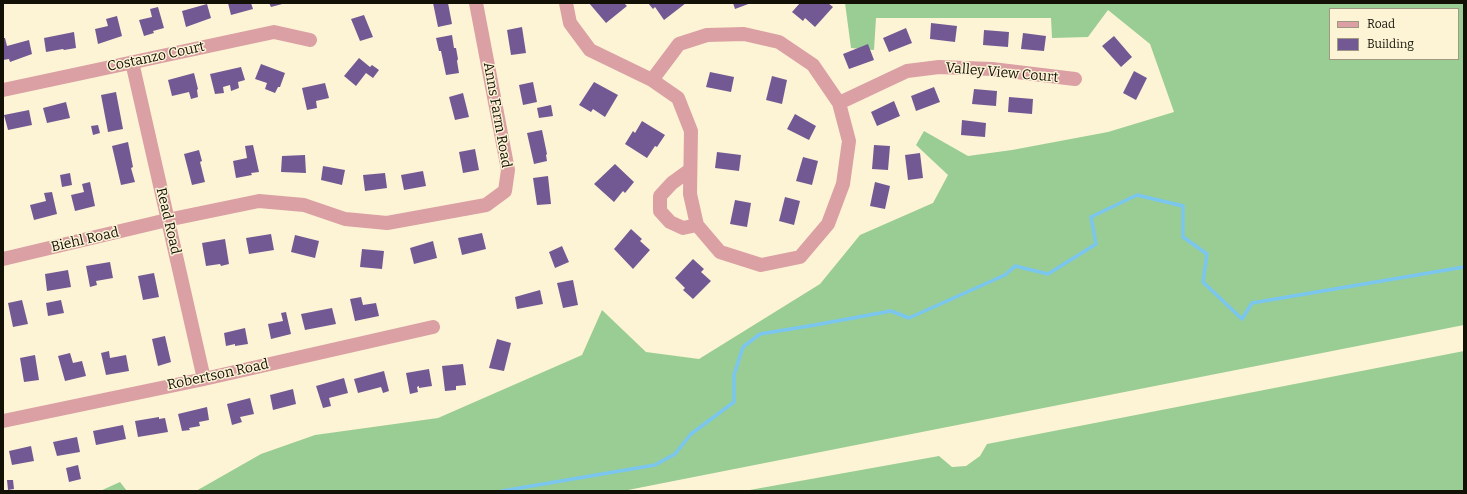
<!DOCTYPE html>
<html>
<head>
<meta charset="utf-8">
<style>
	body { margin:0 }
	#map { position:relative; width:1467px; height:494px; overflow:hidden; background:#fdf4d6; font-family:Bitter,serif }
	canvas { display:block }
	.frame { position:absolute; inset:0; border:4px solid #131006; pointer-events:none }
	.legend { position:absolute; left:1329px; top:8px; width:130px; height:52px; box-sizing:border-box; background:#fdf4d6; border:1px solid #9f9983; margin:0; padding:5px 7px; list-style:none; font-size:12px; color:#131006 }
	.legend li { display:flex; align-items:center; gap:8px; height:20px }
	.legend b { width:20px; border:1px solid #9f9983 }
</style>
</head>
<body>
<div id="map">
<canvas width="1467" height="494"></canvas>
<div class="frame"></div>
<ul class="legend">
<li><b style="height:5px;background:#dba0a4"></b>Road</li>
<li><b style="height:11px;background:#735994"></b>Building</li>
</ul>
</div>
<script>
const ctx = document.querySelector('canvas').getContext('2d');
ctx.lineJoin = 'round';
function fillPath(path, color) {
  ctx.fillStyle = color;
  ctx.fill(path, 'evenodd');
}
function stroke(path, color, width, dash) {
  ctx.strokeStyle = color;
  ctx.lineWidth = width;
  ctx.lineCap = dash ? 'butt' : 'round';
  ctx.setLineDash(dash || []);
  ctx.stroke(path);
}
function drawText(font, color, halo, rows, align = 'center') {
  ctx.font = font + ' Bitter,serif';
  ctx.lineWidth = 3;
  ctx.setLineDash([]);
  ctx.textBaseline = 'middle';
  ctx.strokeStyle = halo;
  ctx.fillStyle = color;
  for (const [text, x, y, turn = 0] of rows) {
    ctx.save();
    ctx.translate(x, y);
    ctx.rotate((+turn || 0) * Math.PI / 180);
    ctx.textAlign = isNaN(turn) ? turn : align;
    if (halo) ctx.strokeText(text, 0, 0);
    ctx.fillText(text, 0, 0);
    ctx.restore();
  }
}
const forest = new Path2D(`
	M845,3H1464V325L623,491H196L261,454L315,435L438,418L582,355L602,310L646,352L699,359L820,284L860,235L933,203L948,175L916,145L924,131L968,156L1012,150L1108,132L1174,112L1150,44L1108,10L1088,37L1052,38L1051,18H876L874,50L851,48ZM1330,9H1458V59H1330Z
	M1464,351V491H744L939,456L952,467L966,466L980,456L987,444Z
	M120,482L127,491H100Z`);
const stream = new Path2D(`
	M502,491L655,465L675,454L691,434L734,402V375L743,347L760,334L815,325L891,311L909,318L1005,275L1015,266L1048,274L1096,244L1091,217L1137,195L1183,206V237L1207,254L1203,282L1242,319L1252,303L1464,267`);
const building = new Path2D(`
	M228,3H251L253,9L231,15Z
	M269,3H286L271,7Z
	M433,3H448L452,24L438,27Z
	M589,3H624L627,6L606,23Z
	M648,3H686L664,20L655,7L653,9Z
	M733,3H751L735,9Z
	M800,3H828L833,7L815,27L805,18L803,21L792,12Z
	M207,4L211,18L186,27L182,11Z
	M158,7L164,28L153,31L154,33L144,36L139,20L152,17L150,9Z
	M364,15L373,37L360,41L351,19Z
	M117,16L122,36L98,44L95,29L108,26L106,19Z
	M931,23L957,26L955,42L930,39Z
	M522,27L526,53L511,55L507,30Z
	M906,28L912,43L889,52L883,38Z
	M984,30L1009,32L1008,47L983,45Z
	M74,32L76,48L64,50L63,49L46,52L44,38Z
	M1023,33L1046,36L1044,51L1021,49Z
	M452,35L454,48H456L458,59L457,61L459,73L446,75L441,51H439L436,38Z
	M1114,36L1132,57L1121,67L1102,46Z
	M3,38H5L7,46L29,40L32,54L10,62L9,59L3,60Z
	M868,44L874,60L849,69L843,54Z
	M359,58L370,67L372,65L379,70L373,78L366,73L356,86L344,76Z
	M261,64L285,73L280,87H278L275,93L265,89L267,83L255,79Z
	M241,67L245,80L238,82L239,88L231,91L230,85L223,87L224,93L215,94L210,74Z
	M1134,71L1147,78L1136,100L1123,93Z
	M710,72L734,77L731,92L706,87Z
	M194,73L198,89L197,90L198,97L191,99L189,92L172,96L168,80Z
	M772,76L787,80L782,104L766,100Z
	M533,82L537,102L523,105L519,85Z
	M594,82L618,95L605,117L593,109L591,112L579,105Z
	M325,83L329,98L316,101L317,108L307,110L302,88Z
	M934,87L940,102L916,111L911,96Z
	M974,89L997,91L996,106L972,104Z
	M116,92L123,129L108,132L101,95Z
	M463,93L469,117L455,120L449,97Z
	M1009,97L1033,99L1032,114L1008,112Z
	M894,101L900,116L877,126L871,112Z
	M66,102L70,118L47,123L43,108Z
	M551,105L553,116L539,118L537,108Z
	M29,110L32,125L8,130L4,115Z
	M795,114L816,126L809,140L787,129Z
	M962,120L986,123L985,137L961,135Z
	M642,121L665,135L657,147L655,146L647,158L625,144L633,131L635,133Z
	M98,125L100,133L93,135L91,126Z
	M542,130L547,154L546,155L547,161L534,164L527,133Z
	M128,142L133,167L131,168L135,182L121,185L112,146Z
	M253,145L259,172L251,173L252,175L236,178L233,161L247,158L245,146Z
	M874,145L890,146L888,170L872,169Z
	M475,149L479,170L463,173L459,152Z
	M199,150L202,161L200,162L205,182L192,185L184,154Z
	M717,152L741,155L739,171L715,168Z
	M920,153L923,178L908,180L905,155Z
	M305,155L306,173L281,172L282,156Z
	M803,157L818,161L812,185L796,181Z
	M615,164L634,182L625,193L623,191L614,202L594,184Z
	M323,166L345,170L342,185L321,180Z
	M423,171L426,186L404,190L401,175Z
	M70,173L72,185L62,187L60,175Z
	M385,173L387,188L365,191L363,175Z
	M548,176L551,204L537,205L533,178Z
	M90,182L95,206L75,211L71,195L84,192L82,184Z
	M875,182L890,186L885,209L870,206Z
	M52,192L57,214L34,220L30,205L46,201L44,193Z
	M785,197L800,201L794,225L779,221Z
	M735,200L751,203L747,227L730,224Z
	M631,229L642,239L640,241L650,250L633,269L614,249Z
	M482,233L486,249L462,255L458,238Z
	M271,234L274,250L249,254L246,238Z
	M295,235L319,241L315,258L291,252Z
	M225,239L229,264L221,266L220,264L206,266L202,243Z
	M433,241L437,258L414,264L410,248Z
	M562,246L569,262L555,268L549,252Z
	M362,249L384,251L382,269L360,267Z
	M693,259L704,269L701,272L711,281L693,299L683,290L685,288L675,278Z
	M110,262L113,278L96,281L97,285L90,287L86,266Z
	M68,270L71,287L47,291L45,274Z
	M154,273L159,297L143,300L138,276Z
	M573,280L578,305L563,308L557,283Z
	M540,290L543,304L517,309L515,297Z
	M361,297L363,305L376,303L379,316L355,321L350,299Z
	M22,300L28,324L13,327L8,303Z
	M61,300L64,313L48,316L46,303Z
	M332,308L336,324L305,330L301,314Z
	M286,312L291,334L271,339L268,324L283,321L281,313Z
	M245,328L248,344L235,346V344L226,346L224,333Z
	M165,336L171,362L158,366L152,339Z
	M497,339L511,343L504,371L489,368Z
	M109,351L110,358L126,355L129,371L106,375L101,353Z
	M70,353L73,363L82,361L86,376L65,381L58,356Z
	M35,355L39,380L24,382L20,358Z
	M463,364L466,385L456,386V390L445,391L442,366Z
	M429,369L432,386L419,388V386L417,387L418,392L410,394L406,373Z
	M384,371L389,391L383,393L381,387L358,393L354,379Z
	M344,378L348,393L329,398L331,406L323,408L316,386Z
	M293,389L296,404L273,410L270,395Z
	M250,398L254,414L240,417L242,422L232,425L227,404Z
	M207,407L209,420L199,422L200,426L189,428L190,430L182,431L178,414Z
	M159,417V419L165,418L168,432L138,437L135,421Z
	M123,425L126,439L96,445L93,431Z
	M77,437L80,452L57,456L53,442Z
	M31,446L34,461L12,465L9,451Z
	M78,465L81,479L69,482L66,468Z
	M7,480H13L14,489L8,490Z`);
const minor = new Path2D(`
	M566,3L570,23L590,50L652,80L678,98L691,131L690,194L697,225L720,252L761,265L800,257L828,224L843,184L849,141L839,103L813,65L779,42L744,34L707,35L679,44L652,80
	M132,62L204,379
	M3,90L274,32L310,40
	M839,103L907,71L939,67L992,69L1075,79
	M690,170L672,183L660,196V211L670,222L683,228L697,225
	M3,259L167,220L259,201L304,205L345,219L387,223L486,205L505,191L508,170L476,3
	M3,421L204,379L433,327`);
const streetNames = [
	["Costanzo Court",156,57,-12],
	["Valley View Court",1002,73,5],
	["Anns Farm Road",497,115,80],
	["Read Road",168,221,77],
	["Biehl Road",85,240,-13],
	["Robertson Road",218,375,-12]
];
fillPath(forest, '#9acd94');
stroke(stream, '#7ac6ef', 3.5);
fillPath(building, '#735994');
stroke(minor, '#dba0a4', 14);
drawText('14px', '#131006', '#fdf4d6', streetNames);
</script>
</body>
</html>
